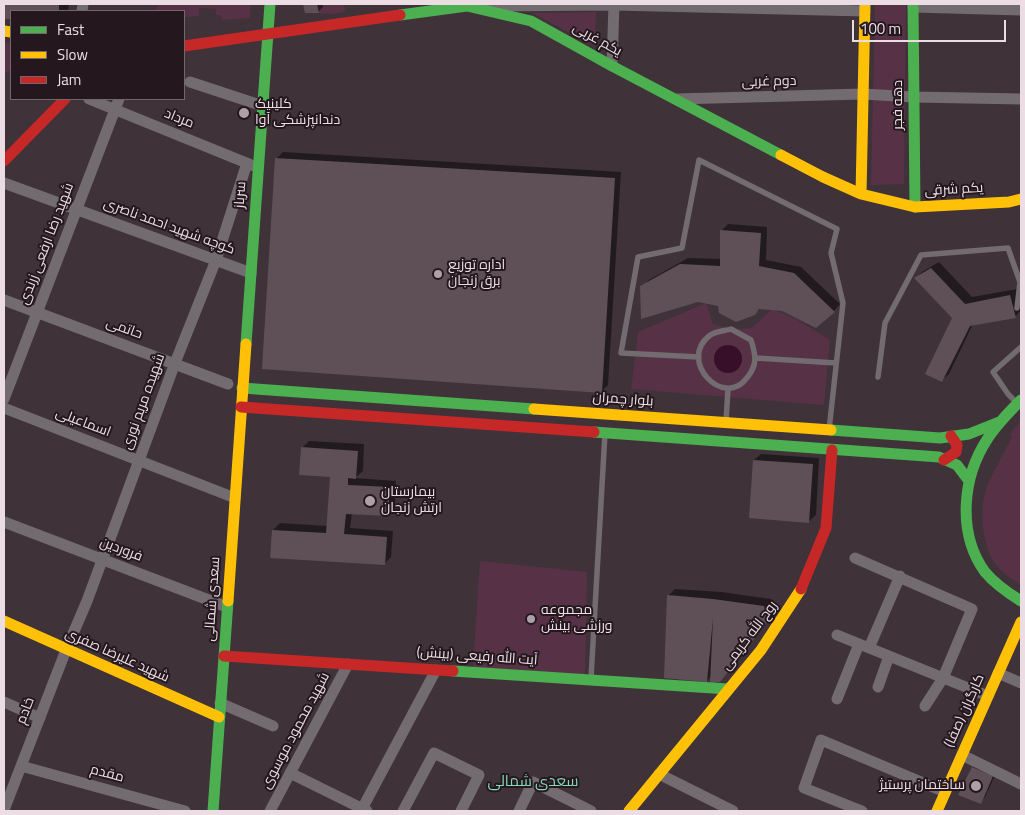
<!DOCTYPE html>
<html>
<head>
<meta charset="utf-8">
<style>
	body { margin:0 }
	#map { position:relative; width:1025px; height:815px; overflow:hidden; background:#3f3239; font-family:"Titillium Web",sans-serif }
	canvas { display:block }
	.frame { position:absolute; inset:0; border:5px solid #ecdce4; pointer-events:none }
	.legend { position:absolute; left:10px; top:10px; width:175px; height:90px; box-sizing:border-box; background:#24181e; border:1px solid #74666d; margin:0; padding:6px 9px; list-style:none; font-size:15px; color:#ecdce4 }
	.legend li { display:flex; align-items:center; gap:10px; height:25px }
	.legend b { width:25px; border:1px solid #74666d }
	.scale { position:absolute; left:852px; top:20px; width:154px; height:22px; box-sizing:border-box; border:2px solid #ecdce4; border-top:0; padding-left:6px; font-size:15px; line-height:18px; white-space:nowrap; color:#ecdce4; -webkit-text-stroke:4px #24181e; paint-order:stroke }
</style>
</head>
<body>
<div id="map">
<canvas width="1025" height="815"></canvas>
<div class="frame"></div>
<ul class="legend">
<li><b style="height:6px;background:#4caf50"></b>Fast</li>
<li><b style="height:6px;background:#ffc107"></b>Slow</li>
<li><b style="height:6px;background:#c62828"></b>Jam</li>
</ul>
<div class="scale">100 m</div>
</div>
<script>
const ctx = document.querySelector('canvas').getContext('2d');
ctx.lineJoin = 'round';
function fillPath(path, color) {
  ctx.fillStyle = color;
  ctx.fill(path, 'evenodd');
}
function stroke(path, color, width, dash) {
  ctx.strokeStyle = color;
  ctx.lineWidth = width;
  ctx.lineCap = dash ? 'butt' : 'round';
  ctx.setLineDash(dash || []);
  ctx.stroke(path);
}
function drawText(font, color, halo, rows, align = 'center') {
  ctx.font = font + ' "Titillium Web",Cairo,sans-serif';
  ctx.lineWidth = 4;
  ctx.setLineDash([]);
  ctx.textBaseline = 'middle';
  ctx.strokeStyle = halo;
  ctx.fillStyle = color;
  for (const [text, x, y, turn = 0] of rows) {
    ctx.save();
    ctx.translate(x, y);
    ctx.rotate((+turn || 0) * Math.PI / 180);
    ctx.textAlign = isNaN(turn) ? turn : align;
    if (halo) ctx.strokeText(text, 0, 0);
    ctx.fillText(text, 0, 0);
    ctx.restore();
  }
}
const green = new Path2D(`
	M160,4H251L250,18L222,20L221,15H216V9L199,8V16L184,17V11H154Z
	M317,4H344L345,12L332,14L319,13Z
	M875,4H906L904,184L871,185Z
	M596,12L595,46L532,13Z
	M4,42L11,43V70L4,74Z
	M706,303L713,324L731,329L752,328L772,309L796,319L830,340L824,405L631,389L638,332Z
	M1021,420V585C1013,579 1003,574 997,566C982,549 979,509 986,489C993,471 1004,454 1012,437L1010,434Z
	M480,561L587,572L585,675L473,667Z`);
const water = new Path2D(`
	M714 359a14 14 0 1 1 28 0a14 14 0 1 1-28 0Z`);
const shadow = new Path2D(`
	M4,4H73H69L68,11H11V18H4Z
	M304,4H322L323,7L318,12H306Z
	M283,152L621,172L608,385L601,392L276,159Z
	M728,224L767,227L766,260L801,267L840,304L834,311L760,308L755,313L642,287L649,280L688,258L721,259V231Z
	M939,262L972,297L1017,289L1021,308V310L1015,317L973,324L949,374L942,380L953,318L916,278L922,272Z
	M309,441L364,444L363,471L355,478L396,481L395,508L388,515L352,513L350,528L393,531L391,557L384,564L273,530L280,523L327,526L331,476L302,448Z
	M761,454L819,458L816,515L809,521L754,460Z
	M675,589L721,592L771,599L775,612L719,681L711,676L707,681L668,596Z
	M978,763L997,771L985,797L980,802L973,768Z`);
const building = new Path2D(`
	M4,4H59V11H11V19H4Z
	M303,4H317L319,13H305Z
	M275,158L615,178L602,393L262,369Z
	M720,230L761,233L759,266L794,273L835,312L816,328L782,311L759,309L755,315L736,322L719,313L718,306L698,302L641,319L640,286L680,264L720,266Z
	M931,268L965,304L1010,295L1016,318L970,326L942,382L925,374L952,318L914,278Z
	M301,447L358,451L356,479L348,478V485L390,487L388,516L346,514L344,534L387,537L385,565L270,558L272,530L326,533L330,477L299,475Z
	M753,460L813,464L809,523L749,518Z
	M667,595L713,599L764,606L769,620L720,682L710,683L713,618L707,682L664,678Z
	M972,767L993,776L981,804L958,795Z`);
const lane = new Path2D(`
	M731,329L751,340C756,356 758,365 746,379C723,408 678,361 709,336C715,331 725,331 731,329Z
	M699,357L621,353L638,257L682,248L699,160L837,229L831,253L843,303L829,430
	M756,358L836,363
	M878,377L885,323L921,255L1008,248L1020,282L1017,308
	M1016,402L1008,394L993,372L1021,347
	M726,421L728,389
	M591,678L605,433`);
const street = new Path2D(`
	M484,6L614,5L865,11
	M913,7L1021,10
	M82,11L83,4
	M612,66L614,4
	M190,82L263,106
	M89,99L254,166
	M676,99L863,94L914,97L1021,99
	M4,183L251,273
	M4,300L228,384
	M4,399L119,99
	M4,408L235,498
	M4,522L227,607
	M855,558L972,609L943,678L925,706
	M837,635L988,696
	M869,648L900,576
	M998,673L1021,683
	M878,687L889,656
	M837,699L859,644
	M4,702L40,718
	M220,703L273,726
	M962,755L1021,784
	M21,766L185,811
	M290,773L367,811
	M659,774L733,811
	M362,809L436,670
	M4,810L66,650L87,601L175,363L216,260L247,163
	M270,811L348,664
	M403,811L434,753L479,775L461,811
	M519,811L533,782L591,811
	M862,811L804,788L821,740L945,792`);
const fast = new Path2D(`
	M913,4L915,207
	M400,15L467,6L531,21L612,66L781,155
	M246,344L270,4
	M242,388L534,409
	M1021,400C1009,412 997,424 988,438C962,477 957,533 985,572C995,584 1008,593 1021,601
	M831,430L940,438L969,434L999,422
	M594,432L939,457L957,465L969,481
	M453,671L728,689
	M213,811L228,601`);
const slow = new Path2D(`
	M4,31L11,32
	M781,155L823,177L861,194L915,207L1009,202L1021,199
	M861,194L865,4
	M534,409L831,430
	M228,601L246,344
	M4,621L219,717
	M629,811L761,650L801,589
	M937,811L1021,622`);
const jam = new Path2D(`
	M184,46L400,15
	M4,161L65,99
	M241,407L594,432
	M944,460L956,452L957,445L951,436
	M801,589L826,528L832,450
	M224,656L453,671`);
const markers = [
	[244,113,6,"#afa0a8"],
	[438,274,5,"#afa0a8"],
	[370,501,6,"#afa0a8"],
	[531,619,5,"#afa0a8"],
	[976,786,6,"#afa0a8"]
];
const streetNames = [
	["یکم غربی",597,40,29],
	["دوم غربی",769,82,-1],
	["دهه فجر",899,105,-90],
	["مرداد",179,119,22],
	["یکم شرقی",954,190,-3],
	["سرباز",241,195,-86],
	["کوچه شهید احمد ناصری",169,227,20],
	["شهید رضا ارفعی زرندی",47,244,-69],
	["حاتمی",124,329,20],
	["بلوار چمران",623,400,4],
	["شهیده مریم نوری",144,402,-70],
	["اسماعیلی",83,423,21],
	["فروردین",121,550,21],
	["سعدی شمالی",213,599,-86],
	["روح الله کریمی",750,636,-53],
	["شهید علیرضا صفری",117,656,24],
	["آیت الله رفیعی (بینش)",477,657,4],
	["خادم",26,711,-69],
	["کارگران (صفا)",965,711,-66],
	["شهید محمود موسوی",296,731,-62],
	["مقدم",107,774,15]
];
const poiNames = [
	["کلینیک",255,105],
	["دندانپزشکی آوا",255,121],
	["اداره توزیع",448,266],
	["برق زنجان",448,282],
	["بیمارستان",381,493],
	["ارتش زنجان",381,509],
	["مجموعه",541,611],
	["ورزشی بینش",541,627],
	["ساختمان پرستیژ",965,786,"right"]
];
const neighbourhoodNames = [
	["سعدی شمالی",533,782]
];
fillPath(green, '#573247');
fillPath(water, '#380f29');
fillPath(shadow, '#0007');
fillPath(building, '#5f5058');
stroke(lane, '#726b6f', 5.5);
stroke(street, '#726b6f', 11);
stroke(fast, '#4caf50', 11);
stroke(slow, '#ffc107', 11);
stroke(jam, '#c62828', 11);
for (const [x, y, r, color] of markers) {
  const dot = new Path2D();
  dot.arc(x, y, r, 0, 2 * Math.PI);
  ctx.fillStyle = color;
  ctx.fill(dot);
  stroke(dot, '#24181e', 2);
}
drawText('14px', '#ecdce4', '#24181e', streetNames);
drawText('14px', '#ecdce4', '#24181e', poiNames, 'left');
drawText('15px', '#84dbb7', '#24181e', neighbourhoodNames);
</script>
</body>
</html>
